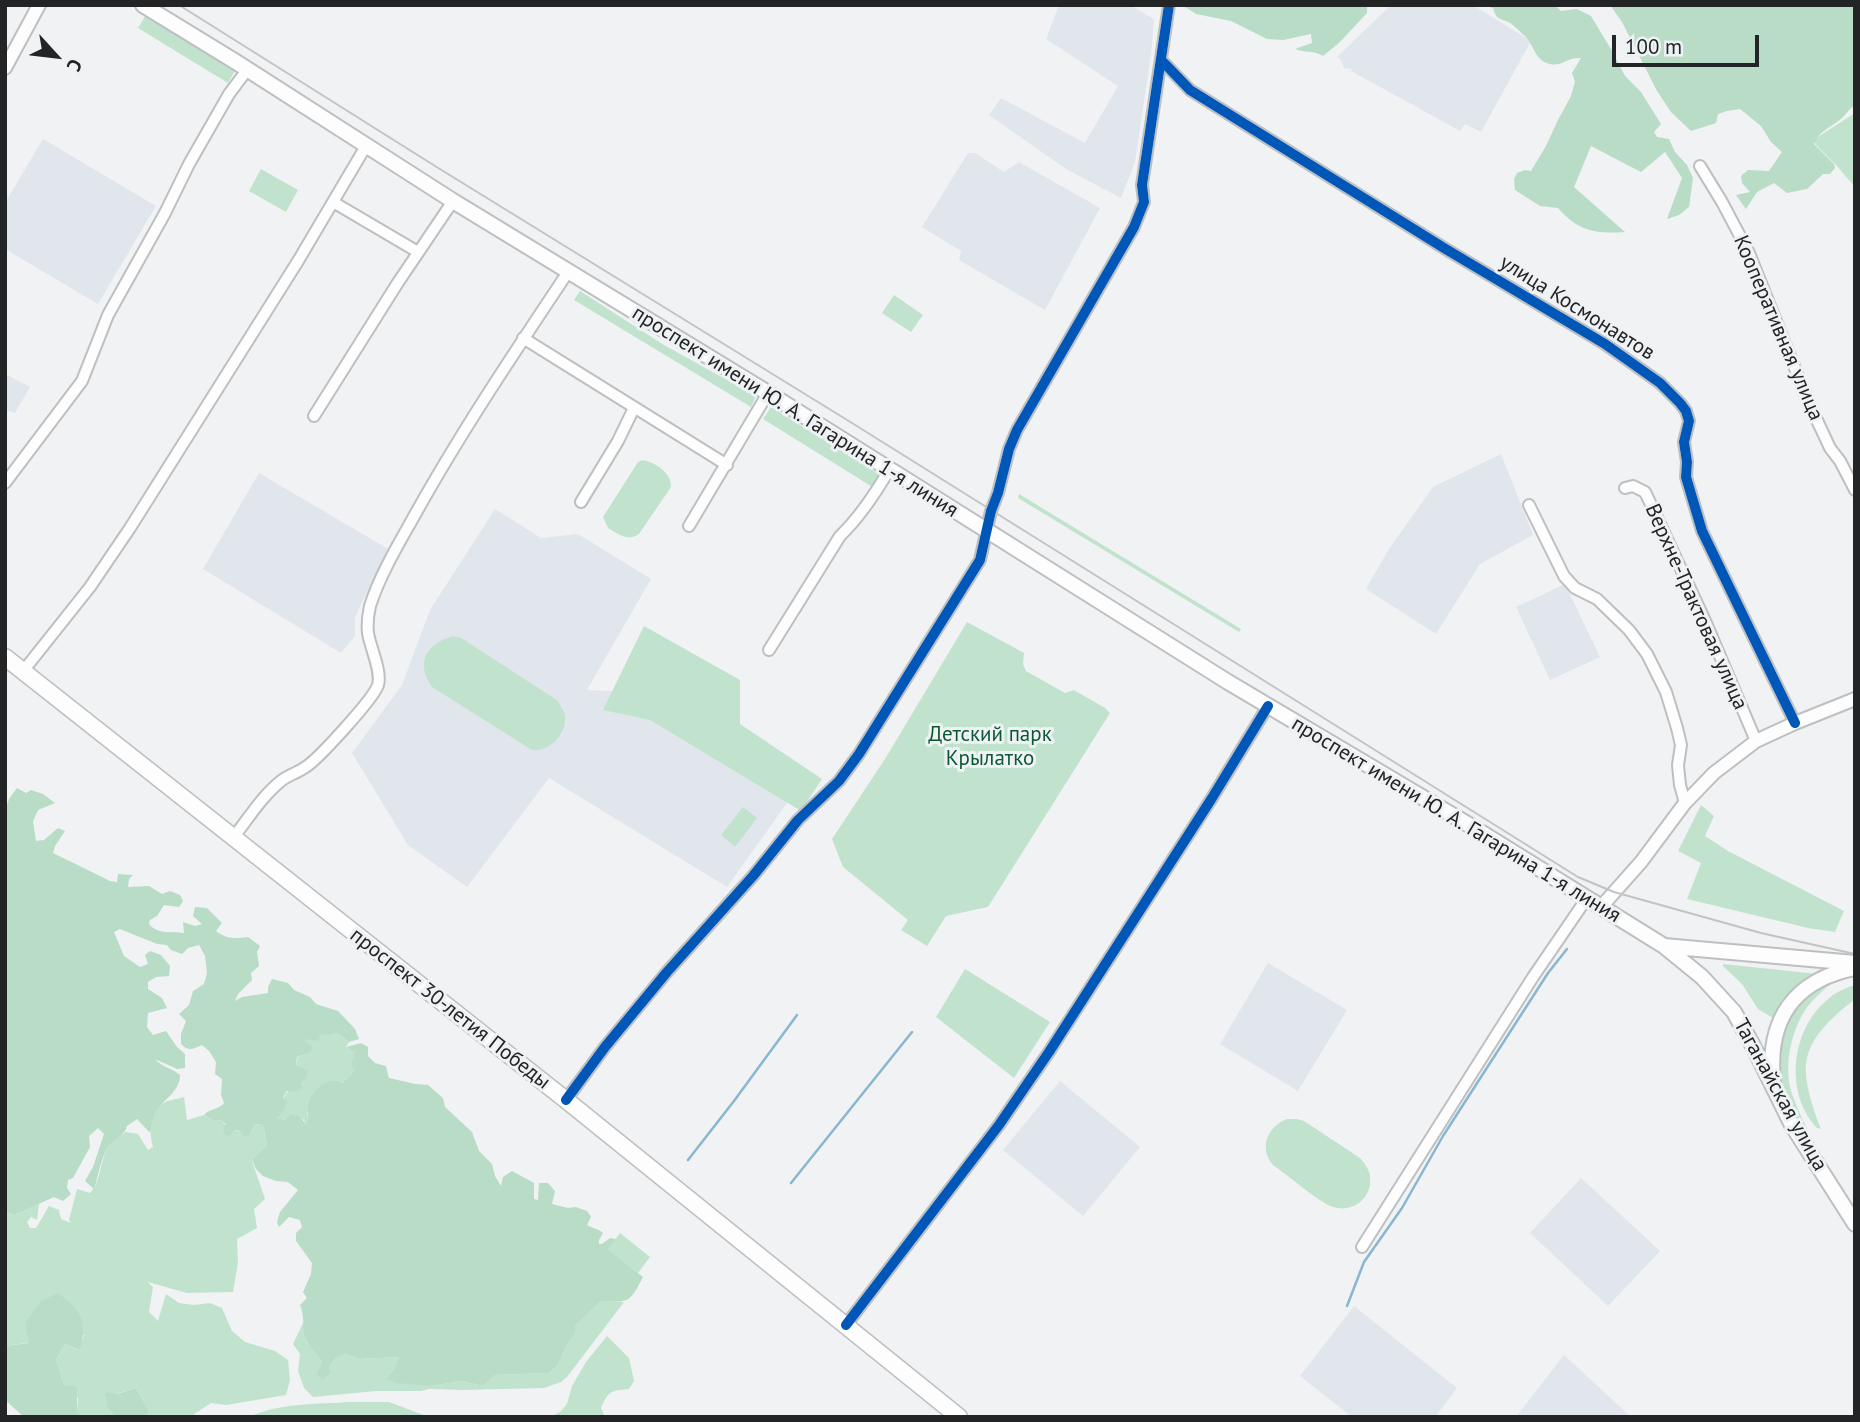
<!DOCTYPE html>
<html>
<head>
<meta charset="utf-8">
<style>
	body { margin:0 }
	#map { position:relative; width:1860px; height:1422px; overflow:hidden; background:#f0f2f4; font-family:"PT Sans",sans-serif }
	canvas { display:block }
	.frame { position:absolute; inset:0; border:7px solid #232425; pointer-events:none }
	.north { position:absolute; left:21px; top:21px; width:70px; height:70px; -webkit-text-stroke:5px #eff2f5; paint-order:stroke; rotate:117deg; font-size:19px; font-weight:700; line-height:28px; text-align:center; color:#232425 }
	.north::after { content:''; display:block; margin:auto; width:24px; height:32px; background:#232425; clip-path:polygon(50% 0,100% 100%,50% 72%,0 100%) }
	.scale { position:absolute; left:1612px; top:35px; width:147px; height:32px; box-sizing:border-box; border:4px solid #232425; border-top:0; padding-left:9px; font-size:21px; line-height:24px; white-space:nowrap; color:#232425; -webkit-text-stroke:5px #eff2f5; paint-order:stroke }
</style>
</head>
<body>
<div id="map">
<canvas width="1860" height="1422"></canvas>
<div class="frame"></div>
<div class="north">С</div>
<div class="scale">100 m</div>
</div>
<script>
const ctx = document.querySelector('canvas').getContext('2d');
ctx.lineJoin = 'round';
function fillPath(path, color) {
  ctx.fillStyle = color;
  ctx.fill(path, 'evenodd');
}
function stroke(path, color, width, dash) {
  ctx.strokeStyle = color;
  ctx.lineWidth = width;
  ctx.lineCap = dash ? 'butt' : 'round';
  ctx.setLineDash(dash || []);
  ctx.stroke(path);
}
function drawText(font, color, halo, rows, align = 'center') {
  ctx.font = font + ' "PT Sans",sans-serif';
  ctx.lineWidth = 6;
  ctx.setLineDash([]);
  ctx.textBaseline = 'middle';
  ctx.strokeStyle = halo;
  ctx.fillStyle = color;
  for (const [text, x, y, turn = 0] of rows) {
    ctx.save();
    ctx.translate(x, y);
    ctx.rotate((+turn || 0) * Math.PI / 180);
    ctx.textAlign = isNaN(turn) ? turn : align;
    if (halo) ctx.strokeText(text, 0, 0);
    ctx.fillText(text, 0, 0);
    ctx.restore();
  }
}
const built = new Path2D(`
	M1059,5H1130L1154,19L1151,55L1135,162L1121,198L1066,169L989,115L1001,98L1085,143L1118,86L1046,39Z
	M1391,5H1473L1531,41L1481,132L1465,124L1460,131L1351,71L1352,69L1344,68L1340,59L1337,57Z
	M43,139L156,206L98,304L5,249V203Z
	M968,153H975L1004,172L1019,162L1100,208L1045,310L959,260L961,251L922,227Z
	M5,374L30,387L15,413L5,410Z
	M1501,454L1533,535L1480,564L1436,634L1366,589L1389,549L1433,487Z
	M259,473L388,549L355,617V636L341,653L203,569Z
	M495,509L541,538L578,534L651,579L587,690L650,693L797,789L727,887L549,778L467,887L408,845L352,753L402,685L430,610Z
	M1565,584L1600,657L1550,680L1516,607Z
	M1268,963L1347,1010L1298,1091L1220,1044Z
	M1060,1081L1140,1147L1083,1216L1003,1150Z
	M1581,1178L1660,1251L1608,1306L1530,1233Z
	M1354,1306L1457,1388L1435,1417H1352L1300,1376Z
	M1564,1355L1631,1417H1516Z`);
const green = new Path2D(`
	M146,15L236,69L228,83L138,28Z
	M1855,113V187L1836,165L1816,145L1813,140Z
	M261,169L298,190L286,212L249,191Z
	M580,291L664,345L756,396L751,407L574,300Z
	M894,295L923,315L911,332L882,313Z
	M771,407L882,476L874,488L763,419Z
	M642,460C655,462 672,473 671,487L639,534C628,542 618,534 608,528L603,517L638,462Z
	M1019,494L1241,629L1239,632L1018,498Z
	M967,622L1024,653L1023,664L1026,671L1065,693L1074,690L1105,708L1110,713L988,907L946,916L927,946L901,930L908,920L843,867L832,839L885,759Z
	M644,626L740,680V724L822,779L801,811L650,720L603,710Z
	M453,636L461,638L557,700C560,705 564,710 565,716C567,734 550,752 532,750L432,687C415,663 426,644 453,636Z
	M1701,805L1714,816L1705,836L1728,851L1844,911L1835,932L1808,928L1687,899L1701,863L1678,851Z
	M743,807L757,818L735,847L721,835Z
	M1723,964L1818,974C1796,986 1784,995 1773,1018L1758,1009L1742,984L1723,966Z
	M965,969L1050,1022L1014,1078L936,1017Z
	M1835,980C1826,988 1816,996 1808,1006C1791,1029 1783,1067 1792,1094C1799,1114 1810,1134 1820,1153L1801,1124L1783,1089L1777,1060L1781,1034L1793,1010L1814,989Z
	M1851,986H1855V999C1835,1015 1809,1036 1806,1064C1804,1082 1814,1112 1821,1129L1817,1128C1784,1093 1791,1030 1827,1000C1834,993 1842,990 1851,986Z
	M321,1033L330,1035L337,1033L349,1042L346,1047L355,1053L356,1071L307,1112L309,1120L306,1127L304,1120L294,1114H290L285,1120L276,1118L282,1113C283,1094 284,1093 300,1083L302,1069L296,1065L298,1057L307,1054L302,1039H311Z
	M184,1097L187,1120L204,1115L215,1121L221,1120L226,1125L230,1135L233,1130L250,1134L255,1124L263,1125L267,1145L252,1161L265,1199L254,1209L257,1228L237,1239L238,1262L233,1292L187,1293L148,1282L153,1287L149,1312L158,1321L166,1294L179,1303L194,1305L210,1303L222,1308L232,1331L245,1342L275,1351L288,1360L290,1380L286,1395L226,1405L211,1403L194,1414V1417H146L149,1411L136,1388L116,1394L108,1409L116,1417H84L77,1411L78,1398L64,1385L56,1360L65,1344L79,1350L84,1335L5,1346V1212L15,1215L39,1204L37,1220L31,1217L27,1222L30,1228H36L49,1206L59,1210L61,1219L71,1223L69,1220L77,1189L90,1193C102,1181 99,1160 109,1146C113,1141 120,1136 126,1132L138,1134L148,1150L153,1147C149,1133 149,1114 162,1104C167,1100 178,1099 184,1097Z
	M1287,1119H1297L1304,1121L1360,1158C1365,1164 1370,1170 1370,1178C1372,1199 1352,1213 1333,1207C1318,1202 1288,1175 1273,1165C1258,1148 1268,1126 1287,1119Z
	M620,1233L650,1257L638,1273L608,1249Z
	M600,1302H624L567,1377L561,1382L544,1388L461,1390L429,1389L421,1391H376L313,1397L304,1388L298,1371L300,1354L293,1344L304,1321L306,1342L319,1355L322,1363L329,1367L335,1359L345,1354L360,1359L400,1357L395,1369L431,1386L462,1381L483,1386L495,1375L549,1373L558,1365L565,1348L575,1334V1326Z
	M607,1336L629,1358L634,1381L629,1389C612,1390 608,1391 601,1408L605,1417H550L560,1412L567,1404L572,1386L586,1362Z
	M351,1402H389L429,1417H249C279,1403 317,1404 351,1402Z`);
const forest = new Path2D(`
	M1182,5H1367V13L1339,43L1323,56C1314,50 1305,53 1295,49L1312,43L1311,34L1283,40L1267,39L1231,21L1196,14Z
	M1482,5H1555L1561,11L1577,9L1591,16L1612,51L1625,76L1641,92L1661,124L1654,132L1657,137L1669,139L1675,152L1687,165L1693,178L1689,207L1679,215L1667,219L1682,178L1665,152L1641,172L1591,146L1574,187L1625,232C1595,234 1578,231 1558,208L1540,206L1515,190L1514,179L1517,173L1525,170L1531,171L1546,146L1558,120L1571,96L1575,82L1572,73L1581,58C1567,57 1562,67 1550,64C1535,61 1534,45 1525,36C1520,32 1513,24 1508,22C1499,18 1496,19 1493,8Z
	M1610,5H1855V105C1849,109 1847,113 1843,117C1833,127 1819,130 1814,144L1834,164L1835,168L1830,174H1823L1807,189L1787,193L1774,183L1757,192L1746,209L1736,195L1750,192L1742,183L1741,176L1748,170L1769,171L1782,152L1771,142L1761,126L1740,109L1727,111L1718,114L1716,123L1691,131L1671,112L1657,91L1622,22Z
	M17,788L26,793L31,790L43,794L55,803L38,810L33,821L36,841L44,840L58,828L65,831L55,846L53,853L110,881L117,882L118,874L133,875L129,879L128,887L149,886L162,894L170,891L180,895L183,901L179,907L164,905L157,916L150,920L149,924C158,935 171,931 184,933L183,922L195,926L202,924L193,916L195,907L207,908L222,923L216,931C226,939 234,939 248,937L260,946L257,952L259,966L251,973L252,980L238,994L235,1001L242,997L268,993V987L272,979L288,983L294,990L310,997L316,1004L338,1011L355,1029L359,1039L349,1042L337,1033L330,1035L321,1034L318,1041L303,1039L313,1048L307,1054L297,1057L296,1065L308,1071L306,1078L300,1083L303,1088L295,1092L287,1091L283,1097L287,1103L282,1113L277,1118L285,1120L290,1114C298,1113 304,1120 306,1126C311,1118 306,1112 308,1104C314,1088 327,1076 342,1083L355,1071L351,1064L355,1053L346,1047L361,1043L368,1047V1056L375,1063L386,1066L389,1078L415,1084L428,1085L443,1098L445,1107L472,1132L479,1151L492,1164L495,1176L501,1186L503,1177L512,1171L534,1183V1199L538,1200L539,1183H548L555,1191L552,1204L568,1208L576,1207L587,1211L591,1217L587,1225C593,1229 598,1228 603,1233L599,1240V1244H602L610,1238L616,1239L608,1249L643,1277C629,1305 628,1301 600,1302L575,1326V1334L565,1348L558,1365L549,1373L495,1375L483,1386L462,1381L431,1386L397,1383L386,1379L395,1369L399,1357L360,1359L345,1354L335,1359L329,1367L330,1373L323,1379L317,1374L322,1363C319,1353 309,1348 306,1340C302,1329 305,1316 300,1305L307,1298L303,1292L311,1274L312,1263L296,1241V1233L302,1227L300,1220L289,1217L279,1227L277,1222L280,1212L298,1190L288,1182L276,1181L263,1176L256,1169L252,1160L267,1145L263,1125L255,1124L250,1134L245,1137L240,1131L234,1130L230,1136L225,1135L223,1130L226,1124L221,1120L215,1121L204,1115C210,1108 219,1110 224,1103L221,1095L222,1079L215,1074L216,1062L209,1051L202,1045C193,1049 189,1052 181,1044V1034L186,1021L179,1014L189,1005L193,991L204,984L207,973L205,956L199,945L188,948L182,954L171,950L167,945L157,944L120,929L114,932L124,956L140,967L148,964L145,955L150,951L161,955L170,966L169,976L156,977L148,982V989L162,998L167,1008L148,1013L147,1027L153,1035L166,1031L177,1047L185,1054V1068L177,1069L155,1059C163,1068 172,1068 180,1075C180,1093 161,1100 154,1115C152,1121 151,1128 150,1133L137,1119L127,1126C125,1136 115,1138 109,1146C100,1158 99,1175 94,1189L85,1181L93,1167L104,1134L98,1128L89,1136L90,1147L73,1178L68,1180L67,1188L71,1194L63,1201L54,1197L15,1215L5,1212V811L9,799Z
	M58,1293C81,1311 88,1321 80,1350L65,1344L56,1360L64,1385L77,1387V1411L84,1417H24L5,1400V1346L29,1343L25,1323L41,1301Z
	M136,1388L149,1411L146,1417H116L108,1409L105,1392L117,1394Z`);
const stream = new Path2D(`
	M688,1160L734,1101L797,1015
	M791,1183L912,1032
	M1347,1306L1364,1262L1402,1208L1443,1136L1548,973L1567,949`);
const minor = new Path2D(`
	M1161,60L1168,67L1190,90L1444,248L1605,344L1660,383L1680,403L1686,411L1689,421L1684,442L1687,462L1686,477L1702,531L1795,723
	M1700,166L1722,202L1749,253L1808,401L1830,448L1840,461L1855,490
	M333,202L418,252
	M523,338L727,465
	M314,416L397,284L453,201
	M5,483L82,381L108,315L165,213L189,164L229,94L247,70
	M1625,488L1633,486L1645,492L1655,513L1706,623L1756,741
	M581,502L618,441L634,408
	M1529,505L1564,576L1575,588L1597,599L1629,630L1647,654L1666,692L1677,728L1681,745L1678,765L1680,785L1685,803
	M689,526L768,393
	M769,650L840,536C860,517 875,494 889,470
	M24,670L90,587L130,528L298,261L366,146
	M233,838C248,819 262,796 281,781C288,775 297,773 304,768C317,761 374,698 378,685C382,671 370,647 368,633C367,624 368,615 370,606C380,574 401,540 417,511C463,429 516,350 568,272
	M566,1100L605,1047L667,972L753,876L798,820L839,781L859,754L980,560L991,511L998,493L1009,449L1017,430L1134,227L1144,202L1142,185L1169,5
	M1362,1247L1533,977L1587,898
	M846,1325L999,1125L1049,1052L1212,798L1268,706`);
const tertiary = new Path2D(`
	M5,68L39,5
	M1601,907L1641,862L1685,803L1714,773L1756,741L1795,723L1855,699`);
const secondary = new Path2D(`
	M143,5L236,62L453,201L768,393L1228,682L1474,828L1664,946L1702,977L1734,1012L1752,1044L1792,1125L1855,1224
	M1664,946L1855,963
	M1773,1081C1767,1020 1794,980 1855,968`);
const primary = new Path2D(`
	M5,657L566,1100L959,1417`);
const tram = new Path2D(`
	M179,5L435,166L852,423L1578,877L1614,892L1761,933L1855,954`);
const cycleway = new Path2D(`
	M1161,60L1168,67L1190,90L1444,248L1605,344L1660,383L1680,403L1686,411L1689,421L1684,442L1687,462L1686,477L1702,531L1795,723
	M566,1100L605,1047L667,972L753,876L798,820L839,781L859,754L980,560L991,511L998,493L1009,449L1017,430L1134,227L1144,202L1142,185L1169,5
	M846,1325L999,1125L1049,1052L1212,798L1268,706`);
const streetNames = [
	["улица Космонавтов",1577,308,32],
	["Кооперативная улица",1778,328,67],
	["проспект имени Ю. А. Гагарина 1-я линия",795,412,32],
	["Верхне-Трактовая улица",1696,607,66],
	["проспект имени Ю. А. Гагарина 1-я линия",1456,820,31],
	["проспект 30-летия Победы",450,1009,38],
	["Таганайская улица",1780,1095,61]
];
const parkNames = [
	["Детский парк",990,735],
	["Крылатко",990,759]
];
fillPath(built, '#e1e6ed');
fillPath(green, '#c1e3ce');
fillPath(forest, '#b8dcc6');
stroke(stream, '#8ab6d2', 2.5);
stroke(minor, '#bdbfc0', 14);
stroke(tertiary, '#bdbfc0', 16);
stroke(secondary, '#bdbfc0', 18);
stroke(primary, '#bdbfc0', 19);
stroke(minor, '#fdfdfd', 10);
stroke(tertiary, '#fdfdfd', 12);
stroke(secondary, '#fdfdfd', 14);
stroke(primary, '#fdfdfd', 16);
stroke(tram, '#c3c3c4', 2);
stroke(cycleway, '#0057b8', 10);
drawText('21px', '#232425', '#eff2f5', streetNames);
drawText('21px', '#0c5832', '#eff2f5', parkNames);
</script>
</body>
</html>
